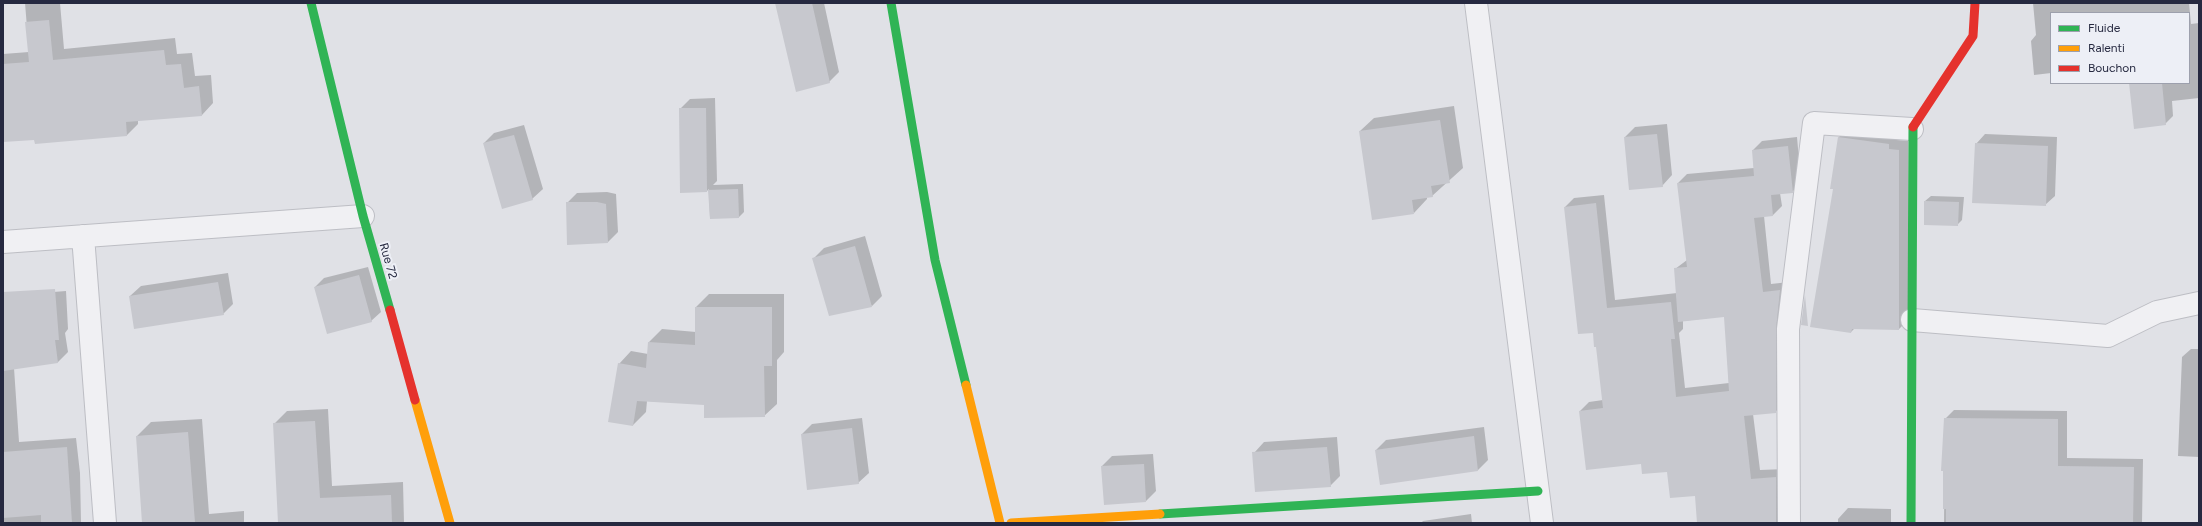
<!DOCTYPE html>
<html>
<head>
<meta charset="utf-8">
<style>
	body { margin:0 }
	#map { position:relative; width:2202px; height:526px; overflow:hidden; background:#e0e1e6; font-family:Figtree,sans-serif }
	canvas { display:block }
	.frame { position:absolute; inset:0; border:4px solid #262940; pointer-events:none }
	.legend { position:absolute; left:2050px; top:12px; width:140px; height:72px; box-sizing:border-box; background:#edeff6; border:1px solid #9da0ad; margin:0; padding:5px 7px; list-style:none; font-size:12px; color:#262940 }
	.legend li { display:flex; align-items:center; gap:8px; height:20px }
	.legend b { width:20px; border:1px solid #9da0ad }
</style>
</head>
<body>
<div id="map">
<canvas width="2202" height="526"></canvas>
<div class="frame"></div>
<ul class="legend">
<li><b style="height:5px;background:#30b455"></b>Fluide</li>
<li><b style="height:5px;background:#ff9f0a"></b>Ralenti</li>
<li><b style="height:5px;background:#e5322d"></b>Bouchon</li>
</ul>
</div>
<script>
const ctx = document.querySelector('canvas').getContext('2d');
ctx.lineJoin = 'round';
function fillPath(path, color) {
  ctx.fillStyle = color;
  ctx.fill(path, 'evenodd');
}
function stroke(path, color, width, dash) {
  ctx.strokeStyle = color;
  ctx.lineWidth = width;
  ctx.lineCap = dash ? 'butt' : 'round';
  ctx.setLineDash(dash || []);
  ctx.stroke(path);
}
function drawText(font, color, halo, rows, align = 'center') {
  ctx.font = font + ' Figtree,sans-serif';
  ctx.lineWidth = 4;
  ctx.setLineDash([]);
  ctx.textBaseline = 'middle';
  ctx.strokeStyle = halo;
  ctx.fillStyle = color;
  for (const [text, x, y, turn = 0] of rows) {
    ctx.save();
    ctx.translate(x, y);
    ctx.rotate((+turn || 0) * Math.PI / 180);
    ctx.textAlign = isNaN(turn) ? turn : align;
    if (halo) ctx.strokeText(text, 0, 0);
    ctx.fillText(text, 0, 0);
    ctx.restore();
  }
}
const shadow = new Path2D(`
	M25,3H60L64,49L175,38L177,54L192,53L195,76L211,75L213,103L202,115L138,120V124L127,135L3,141V54L29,52Z
	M776,3H824L839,72L829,82Z
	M2033,3H2189L2191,24L2199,23V98L2172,101L2173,116L2165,124L2130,83H2189V13H2051V73L2034,75L2031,41L2036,35Z
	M715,98L717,181L713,185L743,184L744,212L739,217L710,218L709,189L707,191L680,109L690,99Z
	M1454,106L1463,168L1432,196L1427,197V199L1414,213L1360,131L1374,118Z
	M1667,124L1672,175L1662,186L1625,137L1635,127Z
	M524,125L543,189L532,199L484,143L494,133Z
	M1848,128L1898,135L1897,140L1908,141V320L1899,329L1855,328L1851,332L1834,187L1839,137Z
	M1985,134L2057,137L2055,196L2045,205L1976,144Z
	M1797,137L1801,183L1792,192L1780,193L1782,206L1773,215L1764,216L1771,284L1789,282L1785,403L1775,412L1753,414L1760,470L1785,469L1790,523H1698L1696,495L1668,470L1642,462L1580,411L1589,402L1603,400L1597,346L1565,207L1574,198L1604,195L1615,300L1677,293L1675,269L1687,260L1678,183L1687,174L1754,168L1753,150L1762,141ZM1725,316L1729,383L1685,388L1679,333L1683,329V321Z
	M607,192L616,194L618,232L608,242L567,203L577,193Z
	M1931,196L1964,197L1962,220L1957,225L1925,201Z
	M865,236L882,296L872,306L814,258L824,248Z
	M368,267L381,312L371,321L315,287L324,278Z
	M228,273L233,304L223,314L130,296L141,286Z
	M66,291L68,329L65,333L68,352L58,362L14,368L19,442L76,438L80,473L81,523H3V296Z
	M709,294H784V352L777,360V404L764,416L705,404L647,401L646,412L633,425L619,364L631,351L648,354L649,342L662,329L696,332V307Z
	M2191,349H2199V457L2178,456L2182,357Z
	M328,409L332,486L403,482L404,523H279L274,424L287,411Z
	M1954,410L2067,411V458L2143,459L2142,523H1944L1945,419Z
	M862,418L869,473L858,483L802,434L812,424Z
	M202,419L209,514L244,511V523H143L137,436L151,422Z
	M1484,427L1488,460L1478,470L1381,484L1376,450L1386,440Z
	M1337,437L1340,476L1330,486L1254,453L1264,442Z
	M1153,454L1156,491L1146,501L1102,466L1112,456Z
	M1848,508L1891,509V523H1838V519Z
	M1471,514L1472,523H1421L1423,521Z`);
const building = new Path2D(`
	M775,3H812L830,83L796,92Z
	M49,20L53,60L164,50L166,65L181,64L184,88L199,86L202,116L126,122L127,136L35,144L34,140L3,142V64L29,62L25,22Z
	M2129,83H2162L2166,125L2134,129Z
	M679,108H706L707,192L680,193Z
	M1440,120L1450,183L1431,186L1433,197L1412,200L1414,214L1372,220L1359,131Z
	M1657,134L1663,187L1629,190L1624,137Z
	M514,135L533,200L502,209L483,143Z
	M1838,137L1889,144V149L1899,150V330L1852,329L1851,333L1810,327L1833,189H1830Z
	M1975,143L2048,146L2046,206L1972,203Z
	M1788,146L1793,193L1771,195L1773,216L1754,218L1763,292L1780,290L1776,329V413L1744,416L1751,479L1776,477V523H1697L1695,496L1670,498L1667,472L1642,474L1641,464L1586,470L1579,411L1603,408L1596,347H1594L1593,333L1578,334L1564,207L1596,203L1607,308L1671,302L1675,339H1671L1676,397L1729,391L1724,317L1678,322L1674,268L1687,267L1677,183L1754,176L1752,150Z
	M738,189L739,218L710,219L708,190Z
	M1924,201L1959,202L1958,226L1924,225Z
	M566,202H597L606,204L608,243L567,245Z
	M855,246L872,307L829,316L812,258Z
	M359,275L372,322L327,334L314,287Z
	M218,282L224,315L134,329L129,296Z
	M55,289L59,340H55L58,363L3,371V292Z
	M1805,295L1808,326L1801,325Z
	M695,307H772V366H764L765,417L704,418V405L637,401L633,426L608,422L618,363L646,368L648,342L695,345Z
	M1944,418L2058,419V466L2134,467L2133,523H1946V509H1943V471H1941Z
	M315,421L320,498L391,495L392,523H278L273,423Z
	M852,428L859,484L807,490L801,434Z
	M188,432L195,523H142L136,436Z
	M1474,436L1478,471L1380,485L1375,450Z
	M67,447L72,523H41V515L3,518V452Z
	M1327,447L1331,487L1255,492L1252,452Z
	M1144,464L1146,502L1104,505L1101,466Z`);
const street = new Path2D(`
	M1476,3L1542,523
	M83,236L105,523
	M3,242L363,216
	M1912,320L2108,336L2157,312L2199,303
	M1789,523L1788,329L1814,123L1912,129`);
const fast = new Path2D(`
	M311,3L363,216L390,310
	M891,3L935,260L966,385
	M1160,514L1538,491
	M1911,523L1913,127`);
const slow = new Path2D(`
	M966,385L1000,523
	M415,400L450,523
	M1011,523L1160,514`);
const jam = new Path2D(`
	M1913,127L1973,36L1975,3
	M390,310L415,400`);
const streetNames = [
	["Rue 72",388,261,74]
];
fillPath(shadow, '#0003');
fillPath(building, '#c7c8ce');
stroke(street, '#bdbec4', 24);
stroke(street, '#f0f0f3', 22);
stroke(fast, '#30b455', 9);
stroke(slow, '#ff9f0a', 9);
stroke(jam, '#e5322d', 9);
drawText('12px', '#262940', '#edeff6', streetNames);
</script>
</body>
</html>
